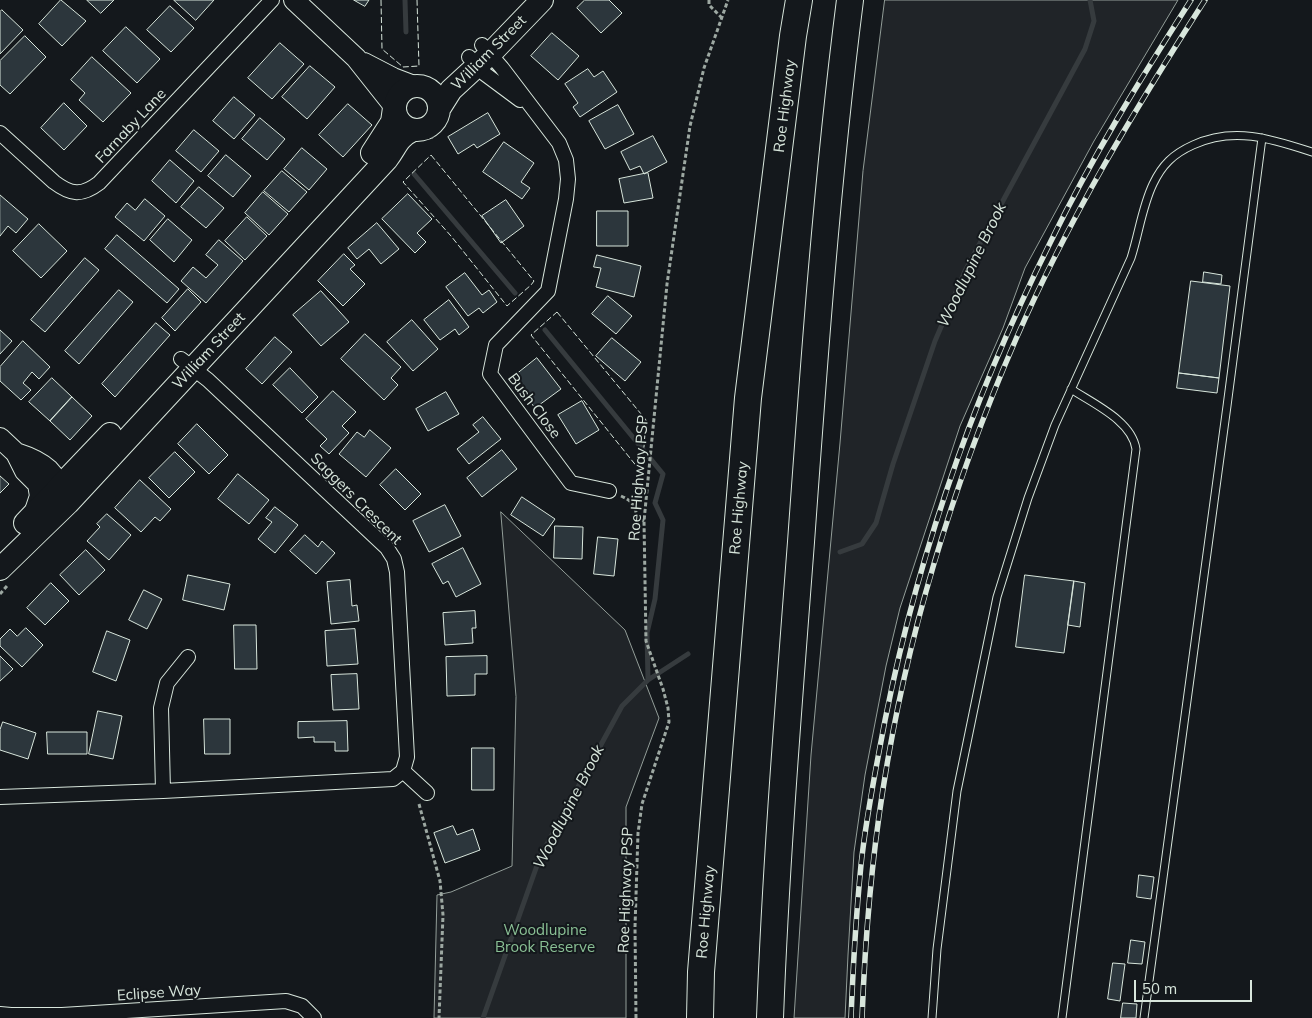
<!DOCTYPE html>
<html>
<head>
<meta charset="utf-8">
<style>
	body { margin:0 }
	#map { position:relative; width:1312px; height:1018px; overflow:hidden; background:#14181c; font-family:Mulish,sans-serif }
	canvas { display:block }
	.scale { position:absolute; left:1134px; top:980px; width:118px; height:22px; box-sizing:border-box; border:2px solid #d8e6dc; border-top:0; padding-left:6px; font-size:15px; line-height:18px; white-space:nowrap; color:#d8e6dc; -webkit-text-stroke:4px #14181c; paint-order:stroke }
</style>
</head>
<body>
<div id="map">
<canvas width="1312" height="1018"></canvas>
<div class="scale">50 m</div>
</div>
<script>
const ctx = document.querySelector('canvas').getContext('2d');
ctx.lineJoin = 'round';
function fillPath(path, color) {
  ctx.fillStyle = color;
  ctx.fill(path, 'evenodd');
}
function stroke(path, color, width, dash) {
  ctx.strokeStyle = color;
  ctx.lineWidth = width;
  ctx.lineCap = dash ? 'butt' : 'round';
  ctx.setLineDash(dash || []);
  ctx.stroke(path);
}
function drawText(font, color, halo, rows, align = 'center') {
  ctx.font = font + ' Mulish,sans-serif';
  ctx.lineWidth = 4;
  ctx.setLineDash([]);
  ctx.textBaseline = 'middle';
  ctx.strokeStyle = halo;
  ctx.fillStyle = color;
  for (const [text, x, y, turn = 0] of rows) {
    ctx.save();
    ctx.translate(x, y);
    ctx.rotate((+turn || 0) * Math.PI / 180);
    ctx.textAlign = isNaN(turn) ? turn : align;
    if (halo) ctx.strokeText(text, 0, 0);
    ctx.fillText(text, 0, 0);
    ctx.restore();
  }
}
const green = new Path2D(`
	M885,0H1178L1094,141L1025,268L1003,328L960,426L900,608L886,666L865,775L854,852L848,955L845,1018H794L811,755L840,443L863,171Z
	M501,512L625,630L659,718L626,807V1018H434L437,895L451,892L512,866L516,697Z`);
const stream = new Path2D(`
	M405,0L406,32
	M414,174L515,293
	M545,330L663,474L655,503L663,520L655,599L647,633L648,680
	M840,552L862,544L876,523L893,464L935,341L965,271L1085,49L1094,21L1090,0
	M483,1018L540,857L622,706L648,680L688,654`);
const building = new Path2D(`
	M61,0L86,21L62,46L39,24Z
	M87,0H114L101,13Z
	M174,0H214L196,20Z
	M354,0H369L365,6Z
	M585,0H609L622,13L601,33L577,8Z
	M170,6L194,28L171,52L147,30Z
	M2,10L23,30L0,54V12Z
	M126,27L160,59L137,83L103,51Z
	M552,33L579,56L558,80L531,56Z
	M25,36L46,57L10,94L0,85V61Z
	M280,43L304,64L272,99L248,78Z
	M92,57L131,93L103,122L79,100L85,93L71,80Z
	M310,66L335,87L307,119L282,97Z
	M588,69L594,77L603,71L617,92L580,117L573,107L578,103L565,84Z
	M234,97L255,115L234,139L213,121Z
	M64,103L87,126L64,150L41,128Z
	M348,104L372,125L343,157L319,135Z
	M618,105L634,134L605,149L589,121Z
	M488,113L500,134L477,148L474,144L458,154L448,137Z
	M260,118L285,139L267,160L242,139Z
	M194,130L219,151L201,172L176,151Z
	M653,136L667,162L644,174L640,166L630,170L621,152Z
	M504,142L534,163L521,182L530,188L522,199L483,172Z
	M302,148L327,169L309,190L284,169Z
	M226,155L251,176L233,197L208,176Z
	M170,160L194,181L176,203L152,181Z
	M282,171L307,192L289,212L264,191Z
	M648,173L653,198L624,203L619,179Z
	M199,187L224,208L206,228L181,207Z
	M263,192L288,214L269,235L245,213Z
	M408,194L432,219L417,233L426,242L415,253L382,219Z
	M0,195L28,219L16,233L8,226L0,236Z
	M145,199L165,216L144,241L115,217L127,203L135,210Z
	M506,200L524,226L501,243L482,216Z
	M597,211H628V246H597Z
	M247,217L267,236L245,260L225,241Z
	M168,219L192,240L174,262L150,240Z
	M377,223L399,249L381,264L369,249L357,259L348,248Z
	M39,224L67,251L41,278L13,251Z
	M117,235L179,289L167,303L105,249Z
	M219,240L243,261L206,303L181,281L193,267L206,278L218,265L206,255Z
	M344,254L355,265L350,269L365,284L343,306L318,281Z
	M597,255L641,266L634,297L596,287L601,268L594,267Z
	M85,258L99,270L45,332L31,320Z
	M1204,272L1222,275L1221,284L1203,282Z
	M465,273L482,295L489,290L497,302L483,313L479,308L468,316L446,287Z
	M1191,281L1230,286L1219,378L1179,373Z
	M188,289L201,302L175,331L162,318Z
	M119,290L133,302L79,364L65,351Z
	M321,291L349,322L321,346L293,315Z
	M608,296L632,316L616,334L592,314Z
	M449,300L469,327L459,335L455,329L440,340L424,320Z
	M412,320L438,349L413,371L387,342Z
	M156,323L170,335L115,397L102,384Z
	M0,330L12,341L0,354Z
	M365,334L401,367L391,378L398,385L384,400L341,359Z
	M275,337L292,352L262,384L246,369Z
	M612,338L641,362L625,381L596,356Z
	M23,341L50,367L39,379L32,372L23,383L31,390L21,400L0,381V367Z
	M537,358L561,389L535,408L512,378Z
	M290,368L318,397L302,413L273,385Z
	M1179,373L1219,378L1217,393L1177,388Z
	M52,378L72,397L50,421L29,402Z
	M333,391L356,412L342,426L349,433L329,454L320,446L327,439L306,419Z
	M446,392L459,414L428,431L416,409Z
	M72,397L92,416L70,440L50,421Z
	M582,401L599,430L576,444L558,415Z
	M483,417L501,439L469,464L457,449L479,432L473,425Z
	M197,424L228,455L209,474L178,444Z
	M370,430L391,448L366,477L339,454L357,432L364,437Z
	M502,450L517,469L482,497L467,478Z
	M175,452L195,472L169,498L149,478Z
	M396,469L421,494L405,510L380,485Z
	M238,474L269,500L249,524L218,499Z
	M0,476L9,484L0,493Z
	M140,480L171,509L160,521L155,517L141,532L115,508Z
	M522,497L555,519L543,536L511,515Z
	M445,505L461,536L429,552L413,521Z
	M275,507L298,525L275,553L258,539L272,522L266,518Z
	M107,514L131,535L109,560L87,541L100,527L97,524Z
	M555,526L583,527L582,559L554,558Z
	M305,535L318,547L322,541L335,553L316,574L290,551Z
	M598,537L618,539L614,576L594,574Z
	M463,548L481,584L456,597L448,581L443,584L432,564Z
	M86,550L105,570L79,595L60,575Z
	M188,575L230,584L224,610L183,600Z
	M1025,575L1074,581L1064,653L1016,647Z
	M350,580L352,606L357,605L359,621L331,624L327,582Z
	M1074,581L1085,583L1080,627L1068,625Z
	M51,583L69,601L45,625L27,608Z
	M144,590L162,599L147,629L129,620Z
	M475,611L476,628H472L473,643L445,645L443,613Z
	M234,625H256L257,669H235Z
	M26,628L43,645L22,667L0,646V639L10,629L17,636Z
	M355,629L358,664L327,666L325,631Z
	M107,631L130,640L116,681L93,672Z
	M0,656L13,669L0,681Z
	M487,656V674H475V695L447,696L446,657Z
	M357,674L359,709L333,710L331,675Z
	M98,711L122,716L113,759L89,754Z
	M204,719H230V754H205Z
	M347,721L348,751H335V742H314V737L298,738V722Z
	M3,722L36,733L28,759L0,750V730Z
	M47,732H87V754H48Z
	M472,748H494V790H472Z
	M453,826L457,835L473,829L480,850L445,863L434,833Z
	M1139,875L1154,877L1151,899L1137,897Z
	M1131,940L1145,942L1142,964L1128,963Z
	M1113,963L1125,964L1120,1001L1108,999Z
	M1123,1003L1137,1004L1136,1018H1121Z`);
const path = new Path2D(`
	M709,0V5L722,18
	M431,138L440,128
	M621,496C632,501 635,505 637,517L644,521
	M0,594L7,586
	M419,804L440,881L443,915L439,1018
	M636,1018L635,927L638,833L642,804L669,722L668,708L663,689L646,641L644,521L667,284L690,126L704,68L728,0`);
const lane = new Path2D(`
	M932,1018L937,949L957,791L997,597L1028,498L1055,425L1131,258C1139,233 1142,207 1153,184C1162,165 1173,154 1193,145C1234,126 1272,139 1312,152
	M1062,1018L1136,449C1132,421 1094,404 1071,389
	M1144,1018L1227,406L1262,138`);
const street = new Path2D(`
	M482,45L502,68L559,143L566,160L568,179L566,199L548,291L496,345L490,374L571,483L609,491
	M469,57L485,74L520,100
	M0,133L54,182C71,195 82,196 99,183L272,0
	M403,771L427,793
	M163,791L161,708L167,683L188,657
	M0,797L163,791L393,779L403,771L407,757L397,572L394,559L387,548L208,380L181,359
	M0,1014L11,1015H62L286,1001L302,1006L314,1018`);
const secondary = new Path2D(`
	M294,0L356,58L394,106
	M364,63L393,78L414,86
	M0,438L16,453L25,471L38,484L40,496L34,514
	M16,453C41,461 64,473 57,503`);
const primary = new Path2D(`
	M395 108a22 22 0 1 1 44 0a22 22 0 1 1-44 0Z
	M439,109L451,90L490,54L542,0
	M372,153L392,122L394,108
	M25,523L110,434
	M0,569L68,503L387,159C397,146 397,138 413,130`);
const highway = new Path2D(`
	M700,1018L701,972L748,398L793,36L799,0
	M770,1018C776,859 789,700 801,542C814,361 827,180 850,0`);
const rail = new Path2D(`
	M851,1018C853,967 856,916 861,865C865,827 872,789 879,752C911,575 970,402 1051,241C1092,157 1141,78 1191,0
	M862,1018C865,941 871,865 883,789C907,635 954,482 1016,339C1068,220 1135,109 1205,0`);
const fence = new Path2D(`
	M381,0L382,49L403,67L419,66L417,0
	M431,155L534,281L531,285L507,306L451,236L403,182Z
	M557,312L646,420L642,473L531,335Z`);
const streetNames = [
	["William Street",489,53,-45],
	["Roe Highway",785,106,-83],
	["Farnaby Lane",131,126,-47],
	["William Street",209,351,-47],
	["Bush Close",534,406,53],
	["Roe Highway PSP",639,478,-86],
	["Saggers Crescent",356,499,45],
	["Roe Highway",739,508,-85],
	["Roe Highway PSP",626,890,-88],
	["Roe Highway",706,912,-85],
	["Eclipse Way",159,993,-4]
];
const parkNames = [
	["Woodlupine",545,930],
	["Brook Reserve",545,947]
];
const waterNames = [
	["Woodlupine Brook",972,265,-64],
	["Woodlupine Brook",569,807,-63]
];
fillPath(green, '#202428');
stroke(green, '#939e99', 1);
stroke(stream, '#363b3e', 5);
fillPath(building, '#2c363c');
stroke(building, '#d8e6dc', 1);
stroke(lane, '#d8e6dc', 9);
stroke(street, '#d8e6dc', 16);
stroke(secondary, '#d8e6dc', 22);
stroke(primary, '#d8e6dc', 24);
stroke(highway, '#d8e6dc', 28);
stroke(path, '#9da8a2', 3, [4, 2.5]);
stroke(lane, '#14181c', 7);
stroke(street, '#14181c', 14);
stroke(secondary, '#14181c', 20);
stroke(primary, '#14181c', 22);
stroke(highway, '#14181c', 26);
stroke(rail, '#d8e6dc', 5.5);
stroke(rail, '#14181c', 4, [11]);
stroke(fence, '#d8e6dc', 1, [6, 2.5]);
drawText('15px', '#d8e6dc', '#14181c', streetNames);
drawText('15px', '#8ac095', '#14181c', parkNames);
drawText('italic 16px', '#d8e6dc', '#14181c', waterNames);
</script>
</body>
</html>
